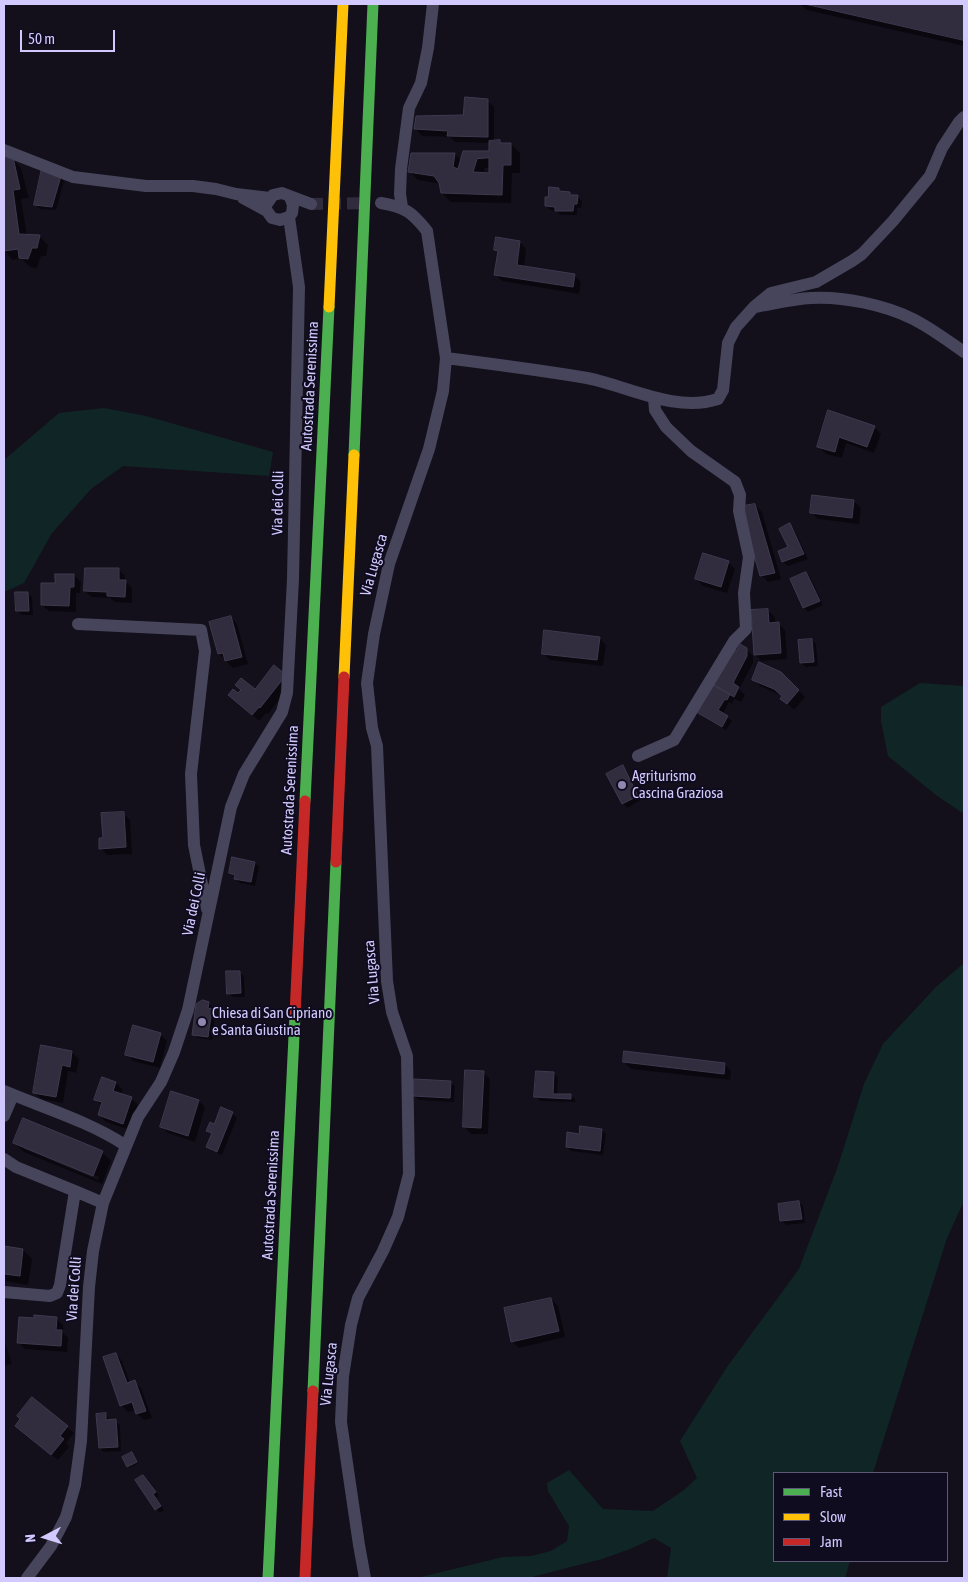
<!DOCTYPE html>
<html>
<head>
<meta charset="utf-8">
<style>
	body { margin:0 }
	#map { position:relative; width:968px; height:1582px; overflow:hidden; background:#13101b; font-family:"Asap Condensed",sans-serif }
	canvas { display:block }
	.frame { position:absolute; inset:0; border:5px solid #d2caff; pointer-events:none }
	.legend { position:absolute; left:773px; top:1472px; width:175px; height:90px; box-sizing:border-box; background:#100c1f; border:1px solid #5e5879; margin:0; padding:6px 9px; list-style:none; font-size:15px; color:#d2caff }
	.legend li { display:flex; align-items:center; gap:10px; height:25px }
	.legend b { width:25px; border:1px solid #5e5879 }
	.north { position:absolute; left:20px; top:1512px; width:50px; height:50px; -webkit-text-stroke:4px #100c1f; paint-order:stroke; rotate:265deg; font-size:14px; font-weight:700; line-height:20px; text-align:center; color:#d2caff }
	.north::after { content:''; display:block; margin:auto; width:18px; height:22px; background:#d2caff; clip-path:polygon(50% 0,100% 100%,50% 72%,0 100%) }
	.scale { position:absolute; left:20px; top:30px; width:95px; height:22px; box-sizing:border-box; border:2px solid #d2caff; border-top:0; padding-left:6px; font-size:15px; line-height:18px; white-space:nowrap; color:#d2caff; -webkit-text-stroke:4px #100c1f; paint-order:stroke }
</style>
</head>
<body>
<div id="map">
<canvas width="968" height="1582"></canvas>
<div class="frame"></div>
<ul class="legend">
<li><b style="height:6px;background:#4caf50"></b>Fast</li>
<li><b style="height:6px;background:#ffc107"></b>Slow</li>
<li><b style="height:6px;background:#c62828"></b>Jam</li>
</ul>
<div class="north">N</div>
<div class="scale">50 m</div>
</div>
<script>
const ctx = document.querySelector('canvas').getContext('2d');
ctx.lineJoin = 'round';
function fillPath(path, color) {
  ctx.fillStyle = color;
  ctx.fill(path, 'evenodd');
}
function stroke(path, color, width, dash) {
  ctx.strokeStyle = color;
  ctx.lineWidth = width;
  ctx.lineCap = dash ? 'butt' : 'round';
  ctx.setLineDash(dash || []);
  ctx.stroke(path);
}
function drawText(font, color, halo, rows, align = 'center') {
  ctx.font = font + ' "Asap Condensed",sans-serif';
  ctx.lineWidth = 4;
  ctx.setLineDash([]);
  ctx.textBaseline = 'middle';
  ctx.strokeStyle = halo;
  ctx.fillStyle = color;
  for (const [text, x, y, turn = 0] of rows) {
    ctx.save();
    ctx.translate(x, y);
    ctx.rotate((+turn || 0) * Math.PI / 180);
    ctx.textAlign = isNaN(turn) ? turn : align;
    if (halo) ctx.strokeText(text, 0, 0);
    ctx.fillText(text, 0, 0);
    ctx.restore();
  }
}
const green = new Path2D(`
	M104,408L146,416L273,452L269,476L123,466L91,489L52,533L24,583L4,592V460L59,413Z
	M920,683L964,686V814L936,795L888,756L881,721V707Z
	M964,963V1201L947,1238L873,1473H774V1561H850L845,1578H667L671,1548L654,1538L630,1549L602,1559L528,1578H417L503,1557L531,1556L551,1551L567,1541L569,1526L548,1491L547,1483L569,1470L603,1509L653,1511L684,1490L697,1478L680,1441L727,1367L799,1269L838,1166L864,1084L883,1044L936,987Z`);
const shadow = new Path2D(`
	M800,4H964V46L807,10Z
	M487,100L494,107V142L511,144L520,153V173H512L511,203L451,202L442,193L441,184L418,180L409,171L455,154L462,161L491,153L490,143L455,142L450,137L422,136L416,129L465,116ZM485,168H490V174H484Z
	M4,155L12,158L21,168L29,198L21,199L27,236H39L48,245L46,256H41L37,268L30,267L21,258L13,260L4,251Z
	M60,177L64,181L56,210L40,209L35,205Z
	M559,189L562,193H569L573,196L577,197L582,201L581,208H577V215H561L556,211L550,210L546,206L549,198Z
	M520,242L526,249L524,267L574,275L581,282L579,294L502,281L496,275L499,254L495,250Z
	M829,412L874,427L881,434L874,453L846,443L842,458L826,454L819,447Z
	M854,501L861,508L859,524L818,519L812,513Z
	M755,505L762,512L781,579L768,582L761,575Z
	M790,525L794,529L808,559L788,566L783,562L780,552L790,548Z
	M728,562L735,569L727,593L703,586L696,579Z
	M119,570L125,576V581L132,588V603L115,602L110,598L92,597L85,591Z
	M806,573L810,577L823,605L808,612L804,608L792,580Z
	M74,575L81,582L80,593H76V612L49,611L42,605L56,584Z
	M28,593L32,597L33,615H22L17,611Z
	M768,610L775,617V624H779L785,630L787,659L761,661L755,654Z
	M230,617L237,624L248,664L233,668L219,654Z
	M599,638L606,645L603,666L550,660L543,653Z
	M812,640L816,644L818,666L806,667L801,663L799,641Z
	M746,649L753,656V663L739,689L745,695L741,702L734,699L732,704L729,702L723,714L732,721L726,730L703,717L699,713L737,653Z
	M274,667L292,683L268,714L266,713L259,721L229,695H238L242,690H255Z
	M781,673L805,697L794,710L782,698V696L760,686L754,679Z
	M622,766L627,771L641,800L627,808L623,803Z
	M123,813L130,820L132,854L107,855L101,848L104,839Z
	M255,863L259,867L255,886L240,883L230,873Z
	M239,972L244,976L245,997H233L228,993Z
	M209,1003L213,1008L212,1012L215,1015L212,1040L198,1038L193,1034Z
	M160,1034L167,1041L160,1068L133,1061L127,1054Z
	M72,1052L79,1059L76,1073L68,1071L63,1103L41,1099L34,1092Z
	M624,1062L725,1064L731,1071L730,1080L631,1069Z
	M483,1072L490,1079L488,1134H471L464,1127Z
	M554,1073L558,1078L557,1095H571L575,1099V1102L540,1101L536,1097Z
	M103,1078L116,1083L123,1090L121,1095L131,1098L138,1105L130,1130L106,1122L99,1115L102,1106L96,1100Z
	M450,1082L455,1086L454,1102L419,1100L414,1096Z
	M199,1101L205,1107L195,1142L168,1133L161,1126Z
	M232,1113L237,1118L222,1155L212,1151L208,1147L212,1135L208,1130Z
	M602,1130L606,1134L603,1155L571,1151L567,1147Z
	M14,1143L102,1152L111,1161L102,1184L24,1152ZM24,1146L99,1177L98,1180L24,1149Z
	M799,1202L803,1206L805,1223L786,1225L782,1221Z
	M4,1248L23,1250L32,1259L28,1285L4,1281Z
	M551,1299L558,1306L565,1337L519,1348L512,1341Z
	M56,1318L63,1325V1333L68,1338L67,1352L25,1349L18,1342Z
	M4,1339L12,1364L4,1366Z
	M116,1354L122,1361L130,1383L135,1382L141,1388L152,1418L144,1420L137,1414L135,1410L128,1412L121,1405Z
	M106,1414L110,1421H115L120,1425L121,1451L104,1452L100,1448Z
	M67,1427L74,1433L66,1443L69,1447L58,1460L23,1432Z
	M132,1454L138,1464L129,1468L128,1467Z
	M150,1485L159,1496L156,1498L164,1510L160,1513L156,1509Z`);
const building = new Path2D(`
	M805,4H964V40Z
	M465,97L488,99V137L447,136L448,131L414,129L416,116L463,115Z
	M500,140V143H511V165H503L502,195L441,193L439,183L434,176L408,172L411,153H455L453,167L458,169L463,151H489V141ZM489,158V173L473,172L477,159Z
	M4,153L13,157L20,189L13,190L19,234L40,235L37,248H32L28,259L19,258L18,249L4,251Z
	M42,168L61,176L52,207L34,205Z
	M549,187L559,188V191L570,192V195H578L577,204H574L573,211H555V207L545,206V197H548Z
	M496,237L520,241L517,265L575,274L573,287L494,275L498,251L494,250Z
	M828,410L875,426L867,447L839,437L835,452L817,447Z
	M812,495L854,500L852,518L810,513Z
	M755,504L775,573L760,576L743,517V506Z
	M790,523L804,554L782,562L778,551L788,547L779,529Z
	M703,553L729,561L721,587L695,579Z
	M85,568H119V580H126L125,597L107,596V592L84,591Z
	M806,572L820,601L803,608L790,579Z
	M55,574H74V587H70L69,606L41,605V583H55Z
	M15,592H28L29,611H16Z
	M768,609L769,623L779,622L781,653L754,655L751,610Z
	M231,616L242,657L225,661L223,653L218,654L209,622Z
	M544,630L600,637L597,660L542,654Z
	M812,639L814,662L800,663L798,640Z
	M740,644L747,648V656L733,683L739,687L734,697L712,684L732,649L736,651Z
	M759,662L781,672L799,690L787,704L780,699L782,696L774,689L752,680Z
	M274,665L286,675L260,708L259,707L252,715L228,695L233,689L238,693L241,690L235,685L241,678L255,689Z
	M712,684L730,694L727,700L725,699L718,710L728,716L722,727L698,713Z
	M623,765L638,796L622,804L606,774Z
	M124,812L126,847L99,849V838H103L101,813Z
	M232,857L255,862L251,882L234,879L235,875L229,873Z
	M226,971H240L241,993L227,994Z
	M203,1000L209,1002L208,1008L212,1009L208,1037L192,1035L196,1004Z
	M133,1025L161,1033L153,1062L125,1055Z
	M41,1045L72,1051L70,1067L62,1065L56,1097L33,1093Z
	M624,1051L725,1063L724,1074L623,1062Z
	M465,1070L484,1071L481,1128L463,1127Z
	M536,1071L554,1072L553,1094H571V1099L534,1097Z
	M102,1077L116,1082L113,1091L132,1097L123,1124L98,1115L102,1102L94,1100Z
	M414,1079L451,1081L450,1098L413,1096Z
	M171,1091L199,1100L188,1136L160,1127Z
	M221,1107L233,1112L217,1152L206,1147L212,1133L206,1131L210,1122L214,1124Z
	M23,1118L103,1151L93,1176L13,1143Z
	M580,1126L602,1129L600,1151L566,1147L567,1132L579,1134Z
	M799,1201L802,1219L780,1221L778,1204Z
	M4,1246L23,1249L20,1276L4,1274Z
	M551,1298L559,1331L511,1342L504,1308Z
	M34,1315L57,1317L56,1330H62L61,1346L17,1343L19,1317L34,1318Z
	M116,1353L127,1383L135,1380L146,1411L136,1414L132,1402L120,1406L103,1357Z
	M32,1397L68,1426L60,1436L64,1439L51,1455L15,1426L20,1419L17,1416Z
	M106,1413V1420L116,1419L118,1447L99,1448L96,1414Z
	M132,1452L137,1462L127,1467L122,1457Z
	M143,1475L156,1492L153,1494L161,1506L155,1510L135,1480Z`);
const streetTunnel = new Path2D(`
	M311,204L369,203`);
const street = new Path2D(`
	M4,150L73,177L146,186H193L216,189L236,194L270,198
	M243,198L267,211L272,218L280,220L289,217L292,213L293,205L290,197
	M381,203C405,207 412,212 427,231L446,358C493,364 540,370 587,378C628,386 675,413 718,399L723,390L728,343L736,327L754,307L771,293L816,282L852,261L862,254L893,221L930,176L942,148L959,122L964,117
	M266,205L273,195L282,193L311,204
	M402,207L400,194L401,169L409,108L421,83L428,48L433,4
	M754,307C773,304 792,299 811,298C843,296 885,305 913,319C931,328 948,341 964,352
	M78,624L201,630L205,651L191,774L194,845L207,909
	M638,756L674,740L734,641L746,629L744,593L749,557L739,511L740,495L735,482L691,451L666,427L655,410L654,398
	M4,1091C44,1108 88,1121 125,1145
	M4,1116L13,1095
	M4,1159L16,1167L75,1191L60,1285L57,1293L50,1296L4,1292
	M75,1191L103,1203
	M27,1578L51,1546L66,1517L75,1485L81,1441L89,1287L93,1251L103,1203L138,1117L161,1082L174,1052L188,1010L231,807L244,774L282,712L287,693L293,579L299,287L289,217
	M365,1578L359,1545L341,1422L343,1376L351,1325L358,1298L383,1251L398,1217L409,1174L407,1056L392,1012L387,981L377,746L372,728L367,683L374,634L389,564L429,449L443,391L446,358`);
const fast = new Path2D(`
	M354,455L373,4
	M305,801L329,307
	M313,1391L336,862
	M268,1578L295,1015`);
const slow = new Path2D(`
	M329,307L343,4
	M344,677L354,455`);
const jam = new Path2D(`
	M336,862L344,677
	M295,1015L305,801
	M305,1578L313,1391`);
const markers = [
	[622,785,5,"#8f89af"],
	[202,1022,5,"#8f89af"]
];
const streetNames = [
	["Autostrada Serenissima",310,386,-87],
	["Via dei Colli",278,503,-89],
	["Via Lugasca",374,565,-74],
	["Autostrada Serenissima",290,790,-87],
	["Via dei Colli",194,904,-78],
	["Via Lugasca",372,972,-95],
	["Autostrada Serenissima",271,1195,-87],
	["Via dei Colli",74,1289,-86],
	["Via Lugasca",329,1374,-84]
];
const poiNames = [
	["Agriturismo",632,776],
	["Cascina Graziosa",632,793],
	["Chiesa di San Cipriano",212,1013],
	["e Santa Giustina",212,1030]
];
fillPath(green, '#102626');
fillPath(shadow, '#0007');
fillPath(building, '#312d3e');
stroke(building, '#3e3a50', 1);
stroke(streetTunnel, '#302c3d', 12, [12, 6]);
stroke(street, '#47455c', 12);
stroke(fast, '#4caf50', 11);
stroke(slow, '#ffc107', 11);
stroke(jam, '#c62828', 11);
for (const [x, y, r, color] of markers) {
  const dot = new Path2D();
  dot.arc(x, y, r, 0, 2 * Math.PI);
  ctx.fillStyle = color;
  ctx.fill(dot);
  stroke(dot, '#100c1f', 2);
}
drawText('15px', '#d2caff', '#100c1f', streetNames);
drawText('15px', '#d2caff', '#100c1f', poiNames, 'left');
</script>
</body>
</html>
